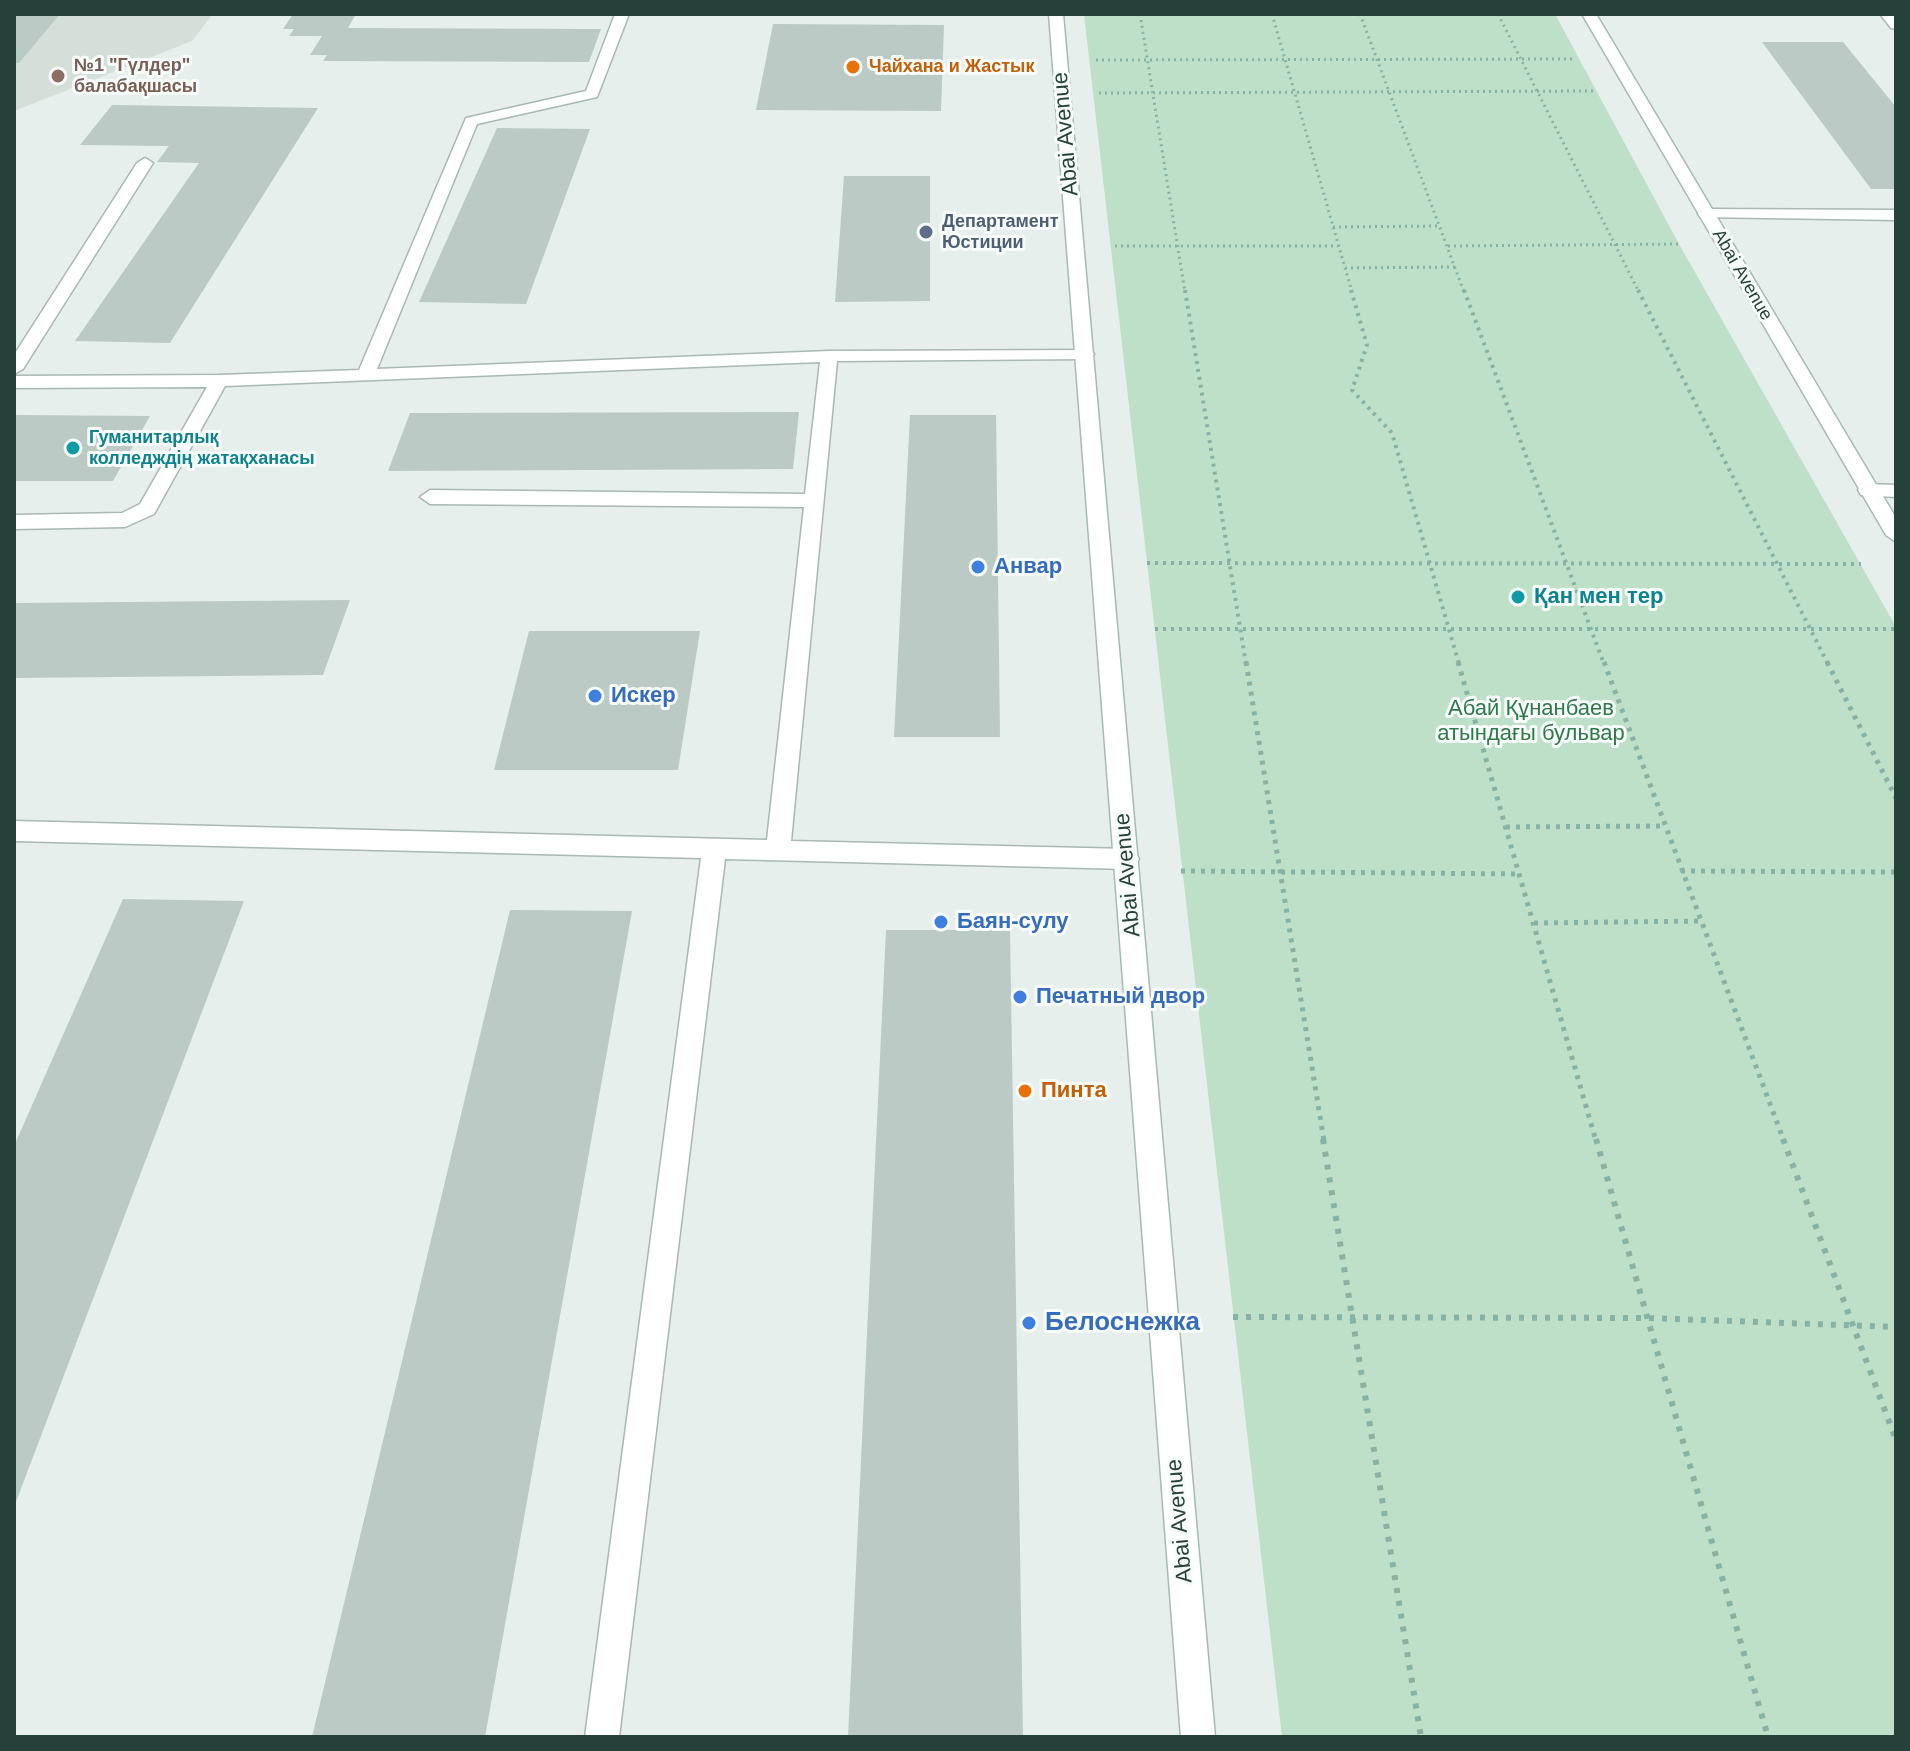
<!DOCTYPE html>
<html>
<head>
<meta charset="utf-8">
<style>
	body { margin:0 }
	#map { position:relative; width:1910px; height:1751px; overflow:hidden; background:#e6efeb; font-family:Arial,sans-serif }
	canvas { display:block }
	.frame { position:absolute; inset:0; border:16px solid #24423a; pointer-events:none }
</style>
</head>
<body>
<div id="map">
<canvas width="1910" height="1751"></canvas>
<div class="frame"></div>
</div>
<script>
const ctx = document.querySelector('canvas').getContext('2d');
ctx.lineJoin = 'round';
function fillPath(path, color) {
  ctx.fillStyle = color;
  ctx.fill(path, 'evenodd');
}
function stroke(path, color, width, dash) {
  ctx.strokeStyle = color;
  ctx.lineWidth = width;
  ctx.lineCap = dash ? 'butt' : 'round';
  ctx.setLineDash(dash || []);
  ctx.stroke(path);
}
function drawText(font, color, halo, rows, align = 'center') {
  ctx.font = font + ' Arial,sans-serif';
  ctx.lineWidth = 6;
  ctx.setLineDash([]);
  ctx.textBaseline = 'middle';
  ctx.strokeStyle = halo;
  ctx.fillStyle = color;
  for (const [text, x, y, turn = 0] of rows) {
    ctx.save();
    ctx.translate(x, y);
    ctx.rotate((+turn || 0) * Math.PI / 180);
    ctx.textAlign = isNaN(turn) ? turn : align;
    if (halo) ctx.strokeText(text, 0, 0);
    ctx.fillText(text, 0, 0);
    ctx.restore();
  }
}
const built = new Path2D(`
	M14,14H213L192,41L14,111Z`);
const green = new Path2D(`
	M1084,14H1555L1679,244L1896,627V1737H1282Z`);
const building = new Path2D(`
	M14,14H60L19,63H14Z
	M293,14H356L348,28L601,29L589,62L323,61L327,55H310L322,36H289L294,29H283Z
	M773,24L944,25L941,111L756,110Z
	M1762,42H1843L1896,107V189H1871Z
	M112,105L318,108L170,343L75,341L199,163L157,162L169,146L80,145Z
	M497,128L590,129L526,304L419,302Z
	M844,176H930V301L835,302Z
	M799,412L793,469L388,471L410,413Z
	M14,415L150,416L113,481H14Z
	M910,415H996L1000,737H894Z
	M350,600L323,675L14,678V603Z
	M529,631H700L678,770H494Z
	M123,899L244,901L14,1507V1146Z
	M510,910L632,911L485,1737H312Z
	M886,930H1010L1023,1737H848Z`);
const pathFar3 = new Path2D(`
	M1140,14L1185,292
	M1272,14L1352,292
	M1360,14L1464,292
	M1498,14L1639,292
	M1096,60L1574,59
	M1099,93L1593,91
	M1333,227L1440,226
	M1115,246H1338
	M1448,246L1679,244
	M1345,268L1456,267`);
const pathFar2 = new Path2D(`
	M1185,290L1246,664
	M1351,290L1367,345L1352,390L1392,433L1459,664
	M1464,290L1604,664
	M1638,290L1828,664
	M1147,563L1861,564
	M1155,629H1896`);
const pathFar1 = new Path2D(`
	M1246,662L1324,1141
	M1458,662L1596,1141
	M1604,662L1784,1141
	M1827,662L1896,798
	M1506,827L1665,826
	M1181,871L1520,874
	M1681,871L1896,872
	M1534,923L1701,921`);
const path = new Path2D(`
	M1323,1139L1421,1737
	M1596,1139L1768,1737
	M1783,1139L1896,1440
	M1233,1317L1648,1318L1896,1327`);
const service = new Path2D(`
	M615,14H629L597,97L477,124L377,369L829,351L1091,350L1094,354L1085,359L837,361L791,841L1127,849L1135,852L1139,859L1135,866L1127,869L725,859L619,1737H585L701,858L14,841V821L767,840L804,507L430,504L420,497L430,490L805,494L820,362L225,386L154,514L125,527L14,529V515L122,513L140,504L207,387L14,388V376L219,375L359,370L466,118L586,91Z
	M1880,14H1894L1896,29L1891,28Z
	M145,158L153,163L23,369L14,374V355L137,163Z
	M1706,209L1896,210V220L1700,217L1698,214Z
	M1868,484L1896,485V497L1861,495L1858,490L1861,485Z`);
const secondary = new Path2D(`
	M1049,14H1063L1215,1737H1181Z
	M1582,14H1596L1896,518V542L1886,535Z`);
const markers = [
	[853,67,8,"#e8710a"],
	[58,76,8,"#8d6e63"],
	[926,232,8,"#5c6f8a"],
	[73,448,8,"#0f9aa8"],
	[978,567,8,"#3f7fe0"],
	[1518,597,8,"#0f9aa8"],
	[595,696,8,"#3f7fe0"],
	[941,922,8,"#3f7fe0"],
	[1020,997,8,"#3f7fe0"],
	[1025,1091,8,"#e8710a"],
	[1029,1323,8,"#3f7fe0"]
];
const farEducationnames = [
	["№1 \"Гүлдер\"",74,66],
	["балабақшасы",74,87]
];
const farFoodnames = [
	["Чайхана и Жастык",869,67]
];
const farServicenames = [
	["Департамент",942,222],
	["Юстиции",942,243]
];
const farStreetnames = [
	["Abai Avenue",1742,275,60]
];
const farCulturenames = [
	["Гуманитарлық",89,438],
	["колледждің жатақханасы",89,459]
];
const streetNames = [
	["Abai Avenue",1066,134,-95],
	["Abai Avenue",1128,875,-95],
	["Abai Avenue",1180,1521,-95]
];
const shopNames = [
	["Анвар",994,567],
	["Искер",611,696],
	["Баян-сулу",957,922],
	["Печатный двор",1036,997]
];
const cultureNames = [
	["Қан мен тер",1534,597]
];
const parkNames = [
	["Абай Құнанбаев",1531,709],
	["атындағы бульвар",1531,734]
];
const foodNames = [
	["Пинта",1041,1091]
];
const nearShopnames = [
	["Белоснежка",1045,1323]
];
fillPath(built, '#d4dfda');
fillPath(green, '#bfe0c8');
fillPath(building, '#bbcac4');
stroke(service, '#a8b8b2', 3);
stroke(secondary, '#a4bbb3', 3);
stroke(pathFar3, '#86b3a5', 3, [2, 4]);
stroke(pathFar2, '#86b3a5', 4, [3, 5]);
stroke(pathFar1, '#86b3a5', 5, [4, 6]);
stroke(path, '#86b3a5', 6, [5, 8]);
fillPath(service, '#fff');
fillPath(secondary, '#fff');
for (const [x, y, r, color] of markers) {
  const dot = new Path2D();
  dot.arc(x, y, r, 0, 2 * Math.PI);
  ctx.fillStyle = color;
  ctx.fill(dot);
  stroke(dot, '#f7fbf9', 3);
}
drawText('bold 18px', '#785e54', '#f7fbf9', farEducationnames, 'left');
drawText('bold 18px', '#c56008', '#f7fbf9', farFoodnames, 'left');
drawText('bold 18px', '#4e5e75', '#f7fbf9', farServicenames, 'left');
drawText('18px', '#24423a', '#f7fbf9', farStreetnames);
drawText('bold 18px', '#0d838f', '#f7fbf9', farCulturenames, 'left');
drawText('22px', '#24423a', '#f7fbf9', streetNames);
drawText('bold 22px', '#366cbe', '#f7fbf9', shopNames, 'left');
drawText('bold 22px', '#0d838f', '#f7fbf9', cultureNames, 'left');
drawText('22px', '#2d7a4b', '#f7fbf9', parkNames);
drawText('bold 22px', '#c56008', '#f7fbf9', foodNames, 'left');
drawText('bold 26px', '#366cbe', '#f7fbf9', nearShopnames, 'left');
</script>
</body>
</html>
